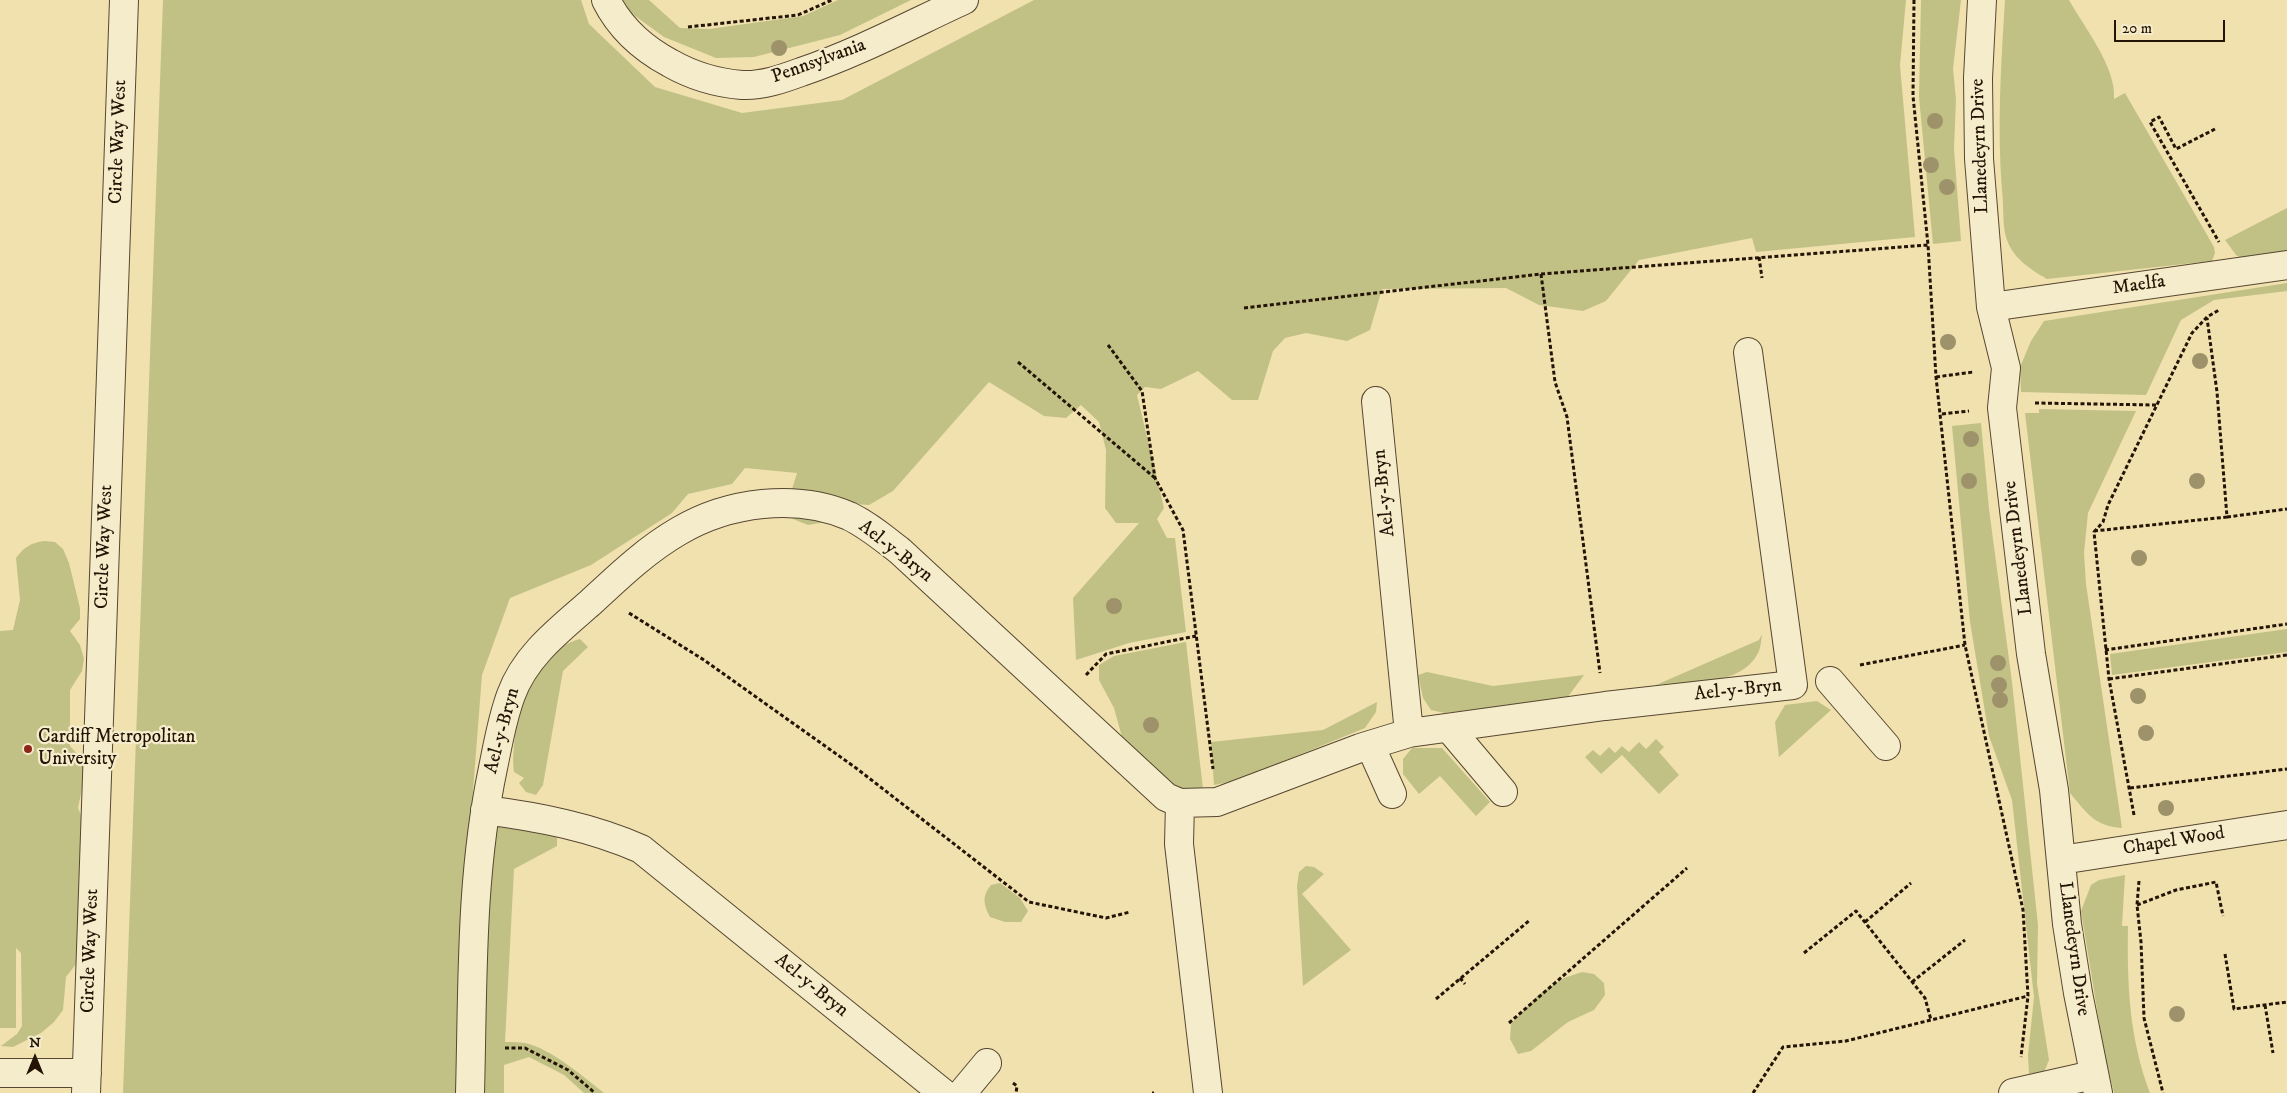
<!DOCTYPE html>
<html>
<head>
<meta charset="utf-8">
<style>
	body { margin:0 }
	#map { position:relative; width:2287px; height:1093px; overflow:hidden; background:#f0e1af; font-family:"IM FELL DW Pica",serif }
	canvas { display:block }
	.north { position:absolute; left:10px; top:1033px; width:50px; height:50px; -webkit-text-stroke:4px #f5eccb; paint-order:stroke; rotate:0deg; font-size:14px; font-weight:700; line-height:20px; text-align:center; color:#241405 }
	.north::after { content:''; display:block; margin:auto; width:18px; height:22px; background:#241405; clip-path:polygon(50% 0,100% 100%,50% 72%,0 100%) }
	.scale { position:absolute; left:2114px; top:20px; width:111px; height:22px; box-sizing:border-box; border:2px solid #241405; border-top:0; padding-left:6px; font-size:15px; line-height:18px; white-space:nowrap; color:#241405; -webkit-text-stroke:4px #f5eccb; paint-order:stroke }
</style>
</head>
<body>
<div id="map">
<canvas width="2287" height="1093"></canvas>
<div class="north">N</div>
<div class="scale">20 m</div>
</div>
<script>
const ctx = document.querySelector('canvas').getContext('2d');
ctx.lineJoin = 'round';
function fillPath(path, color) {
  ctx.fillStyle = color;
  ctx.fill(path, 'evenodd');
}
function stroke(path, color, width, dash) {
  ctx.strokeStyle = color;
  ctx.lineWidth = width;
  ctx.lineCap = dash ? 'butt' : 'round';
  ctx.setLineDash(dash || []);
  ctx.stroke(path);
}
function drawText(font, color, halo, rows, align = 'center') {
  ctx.font = font + ' "IM FELL DW Pica",serif';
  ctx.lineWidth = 4.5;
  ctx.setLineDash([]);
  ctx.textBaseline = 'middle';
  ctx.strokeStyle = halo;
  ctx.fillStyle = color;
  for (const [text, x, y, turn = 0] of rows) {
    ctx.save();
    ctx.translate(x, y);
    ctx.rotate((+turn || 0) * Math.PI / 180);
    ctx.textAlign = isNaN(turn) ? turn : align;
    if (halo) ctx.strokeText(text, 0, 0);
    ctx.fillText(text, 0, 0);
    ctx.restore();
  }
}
const green = new Path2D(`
	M163,0H581L589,24L655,87L742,113L842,100L1034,0H1906L1900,65L1915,237L1756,252L1752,238L1639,260L1606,301L1583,311L1539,305L1506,288L1382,289L1370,330L1347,341L1306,333L1285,338L1273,351L1258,400H1232L1198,371L1161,389L1145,387L1137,395L1164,508L1157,519L1167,538H1175L1186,632L1129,643L1076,660L1073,598L1139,523H1116L1105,508L1106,450L1099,422L1081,405L1066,418L1044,416L989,382L893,491L869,505L855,504L826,522L808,525L788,517V502L797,473L745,468L732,484L688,494L672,513L591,565L510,598L482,675L472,804L485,810L557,821V846L514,869L505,1042C512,1042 519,1042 525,1043C550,1048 584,1077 604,1093H584L564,1075L529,1057L504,1065V1093H123Z
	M623,0H649L680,28L709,29L803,16L838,0H911L840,35L754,57L716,58L664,37L631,13Z
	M1921,0H1961L1953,69L1956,99L1954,149L1961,241L1933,244L1919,97Z
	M2005,0H2069C2084,27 2117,68 2114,99L2125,93L2214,247L2215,253L2212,261L2047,279C2030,269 2012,258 2006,237C2002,223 2004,205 2002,191C1997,127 2001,63 2005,0Z
	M2287,208V251L2241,258L2236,255L2225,240Z
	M2287,283V291L2214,300L2181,320L2146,395L2021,392L2020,367L2031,341L2044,321Z
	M2039,409L2136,411L2088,513L2084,553L2086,584L2122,828C2094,826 2087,813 2070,793L2025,413H2039Z
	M1981,423L1989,509L2012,682L2038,925L2037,984L2049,1060L2044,1072L2029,1074L2028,1055L2034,997L2012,800L1989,736L1970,622L1952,426Z
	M44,541L55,542L63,549L69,563L80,608V619L70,631L80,645L84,659L82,671L70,690V746L87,765L78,808L85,825L78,955L76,964L66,977L63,1010L54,1022L41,1033L13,1047L1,1046L17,1034L22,1026L21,953L16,948V1028H0V631L13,630L20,600L16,558C24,547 31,543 44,541Z
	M2287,629V652L2112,675L2110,654Z
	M1762,634C1761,640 1761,648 1758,653C1741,687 1688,681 1656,685L1759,640Z
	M580,639L588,647L563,671L543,785L536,795L526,792L519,783L524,778L514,772C511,751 518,707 527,687C535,668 560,643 580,639Z
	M1186,642L1203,789L1182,792L1125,748L1114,708L1099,680V665L1114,656Z
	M1427,672L1493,686L1584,675L1567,698L1445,713L1431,710L1423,698L1418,675Z
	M1817,701L1831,710L1779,757L1775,722L1785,705Z
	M1377,702L1376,712L1365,728L1235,781L1214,785L1211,742L1323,730Z
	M1656,739L1664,747L1659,752L1679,775L1659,794L1622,755L1601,774L1585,757L1593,750L1600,756L1609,747L1615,753L1622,746L1629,752L1639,742L1646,749Z
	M1412,748H1442L1490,802L1476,816L1440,776L1419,794L1403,774V759Z
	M1306,866L1314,867L1324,874L1302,894L1351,950L1303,986L1297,886L1299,872Z
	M2125,875L2122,926H2128C2127,984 2129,1038 2150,1093H2114L2104,1052L2081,911L2091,885L2099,880Z
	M1000,883L1020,898L1028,911L1021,922H1005L990,917C983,904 982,896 991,885Z
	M1582,972L1594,974L1604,983L1605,995L1594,1010L1568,1022L1531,1051L1518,1054L1510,1039L1511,1024L1538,995L1564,978Z`);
const path = new Path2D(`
	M1914,0L1913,96L1928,245L1936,377L1965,645L2023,910L2028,996L2021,1057
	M688,27L798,15L832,0
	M2215,129L2176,149L2159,117L2150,122L2219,242
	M1759,257L1762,278
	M1541,274L1555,382L1567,417L1600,673
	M1244,308L1541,274L1928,245
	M1108,345L1142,391L1155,478L1183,530L1213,769
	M1018,362L1155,478
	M1936,377L1973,372
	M2035,403L2156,405
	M1942,414L1969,411
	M2227,517L2287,509
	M2094,531L2227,517L2217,392L2207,318
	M629,613L704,660L856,768L1029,902L1106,918L1130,912
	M2105,650L2287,624
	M1860,665L1965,645
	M1086,675L1106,654L1196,636
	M2109,679L2287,655
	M2130,788L2287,769
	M2134,815L2109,679L2094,532L2103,522L2108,505L2192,333L2207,317L2219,310
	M2139,881L2137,905L2141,942L2144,1018L2163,1093
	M2137,905L2176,890L2216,882L2223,916
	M1865,922L1911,883
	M1804,953L1856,911L1925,998L1931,1020
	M2225,954L2234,1009L2287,1002
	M1460,978L1465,984
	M1912,982L1965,940
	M1436,999L1530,920
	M2265,1005L2273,1053
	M1509,1023L1687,868
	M505,1048H525L568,1070L595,1093
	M1013,1083L1017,1086L1016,1093
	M1152,1093H1154
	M1753,1093L1783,1047L1846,1041L2028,996`);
const minor = new Path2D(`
	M606,0C620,28 642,48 670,63C691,75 717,83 742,85C762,86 782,79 801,72C857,53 910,25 964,0
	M1982,0L1978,78L1979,159L1991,307L2006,368L2002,408L2031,654L2054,790L2067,924L2078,993L2098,1093
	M1991,307L2287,265
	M1376,401L1409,733
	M1830,681L1886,746
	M1449,728L1503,792
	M1370,745L1392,794
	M1180,803L1217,802L1360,748L1409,733L1605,706L1793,685L1748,352
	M485,810C539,817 591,827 641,849L943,1093
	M2061,860L2287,825
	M0,1073H87
	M86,1093L124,0
	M470,1093C473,982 470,878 493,768C498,744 502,719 511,695C525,656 559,630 590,603C618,577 646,550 679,531C728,502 796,493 849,516C868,525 883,538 900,551L1166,797L1180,803L1179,844L1208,1093
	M962,1093L987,1063
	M2013,1093L2093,1075`);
const trees = [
	[779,48],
	[1935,121],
	[1931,165],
	[1947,187],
	[1948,342],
	[2200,361],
	[1971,439],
	[1969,481],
	[2197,481],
	[2139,558],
	[1114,606],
	[1998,663],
	[1999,685],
	[2138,696],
	[2000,700],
	[1151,725],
	[2146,733],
	[2166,808],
	[2177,1014]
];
const markers = [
	[28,749,5,"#8f2418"]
];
const streetNames = [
	["Pennsylvania",819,62,-20],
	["Circle Way West",119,142,-88],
	["Llanedeyrn Drive",1981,146,-92],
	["Maelfa",2139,286,-8],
	["Ael-y-Bryn",1385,493,-96],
	["Circle Way West",105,547,-88],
	["Llanedeyrn Drive",2019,548,-97],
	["Ael-y-Bryn",895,552,38],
	["Ael-y-Bryn",1738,691,-6],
	["Ael-y-Bryn",503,731,-75],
	["Chapel Wood",2174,842,-9],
	["Llanedeyrn Drive",2073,949,82],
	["Circle Way West",91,951,-88],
	["Ael-y-Bryn",811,986,39]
];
const poiNames = [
	["Cardiff Metropolitan",38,738],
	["University",38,760]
];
fillPath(green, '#c1c186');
stroke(minor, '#574730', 30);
stroke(path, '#241405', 3, [4, 2.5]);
stroke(minor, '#f5eccb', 28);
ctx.fillStyle = '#9e926a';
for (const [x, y] of trees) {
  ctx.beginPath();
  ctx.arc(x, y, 8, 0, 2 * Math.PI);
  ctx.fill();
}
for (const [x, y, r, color] of markers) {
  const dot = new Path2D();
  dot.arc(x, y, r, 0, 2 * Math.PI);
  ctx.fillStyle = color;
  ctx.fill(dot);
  stroke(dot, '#f5eccb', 2);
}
drawText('19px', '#241405', '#f5eccb', streetNames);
drawText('19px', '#241405', '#f5eccb', poiNames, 'left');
</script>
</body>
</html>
